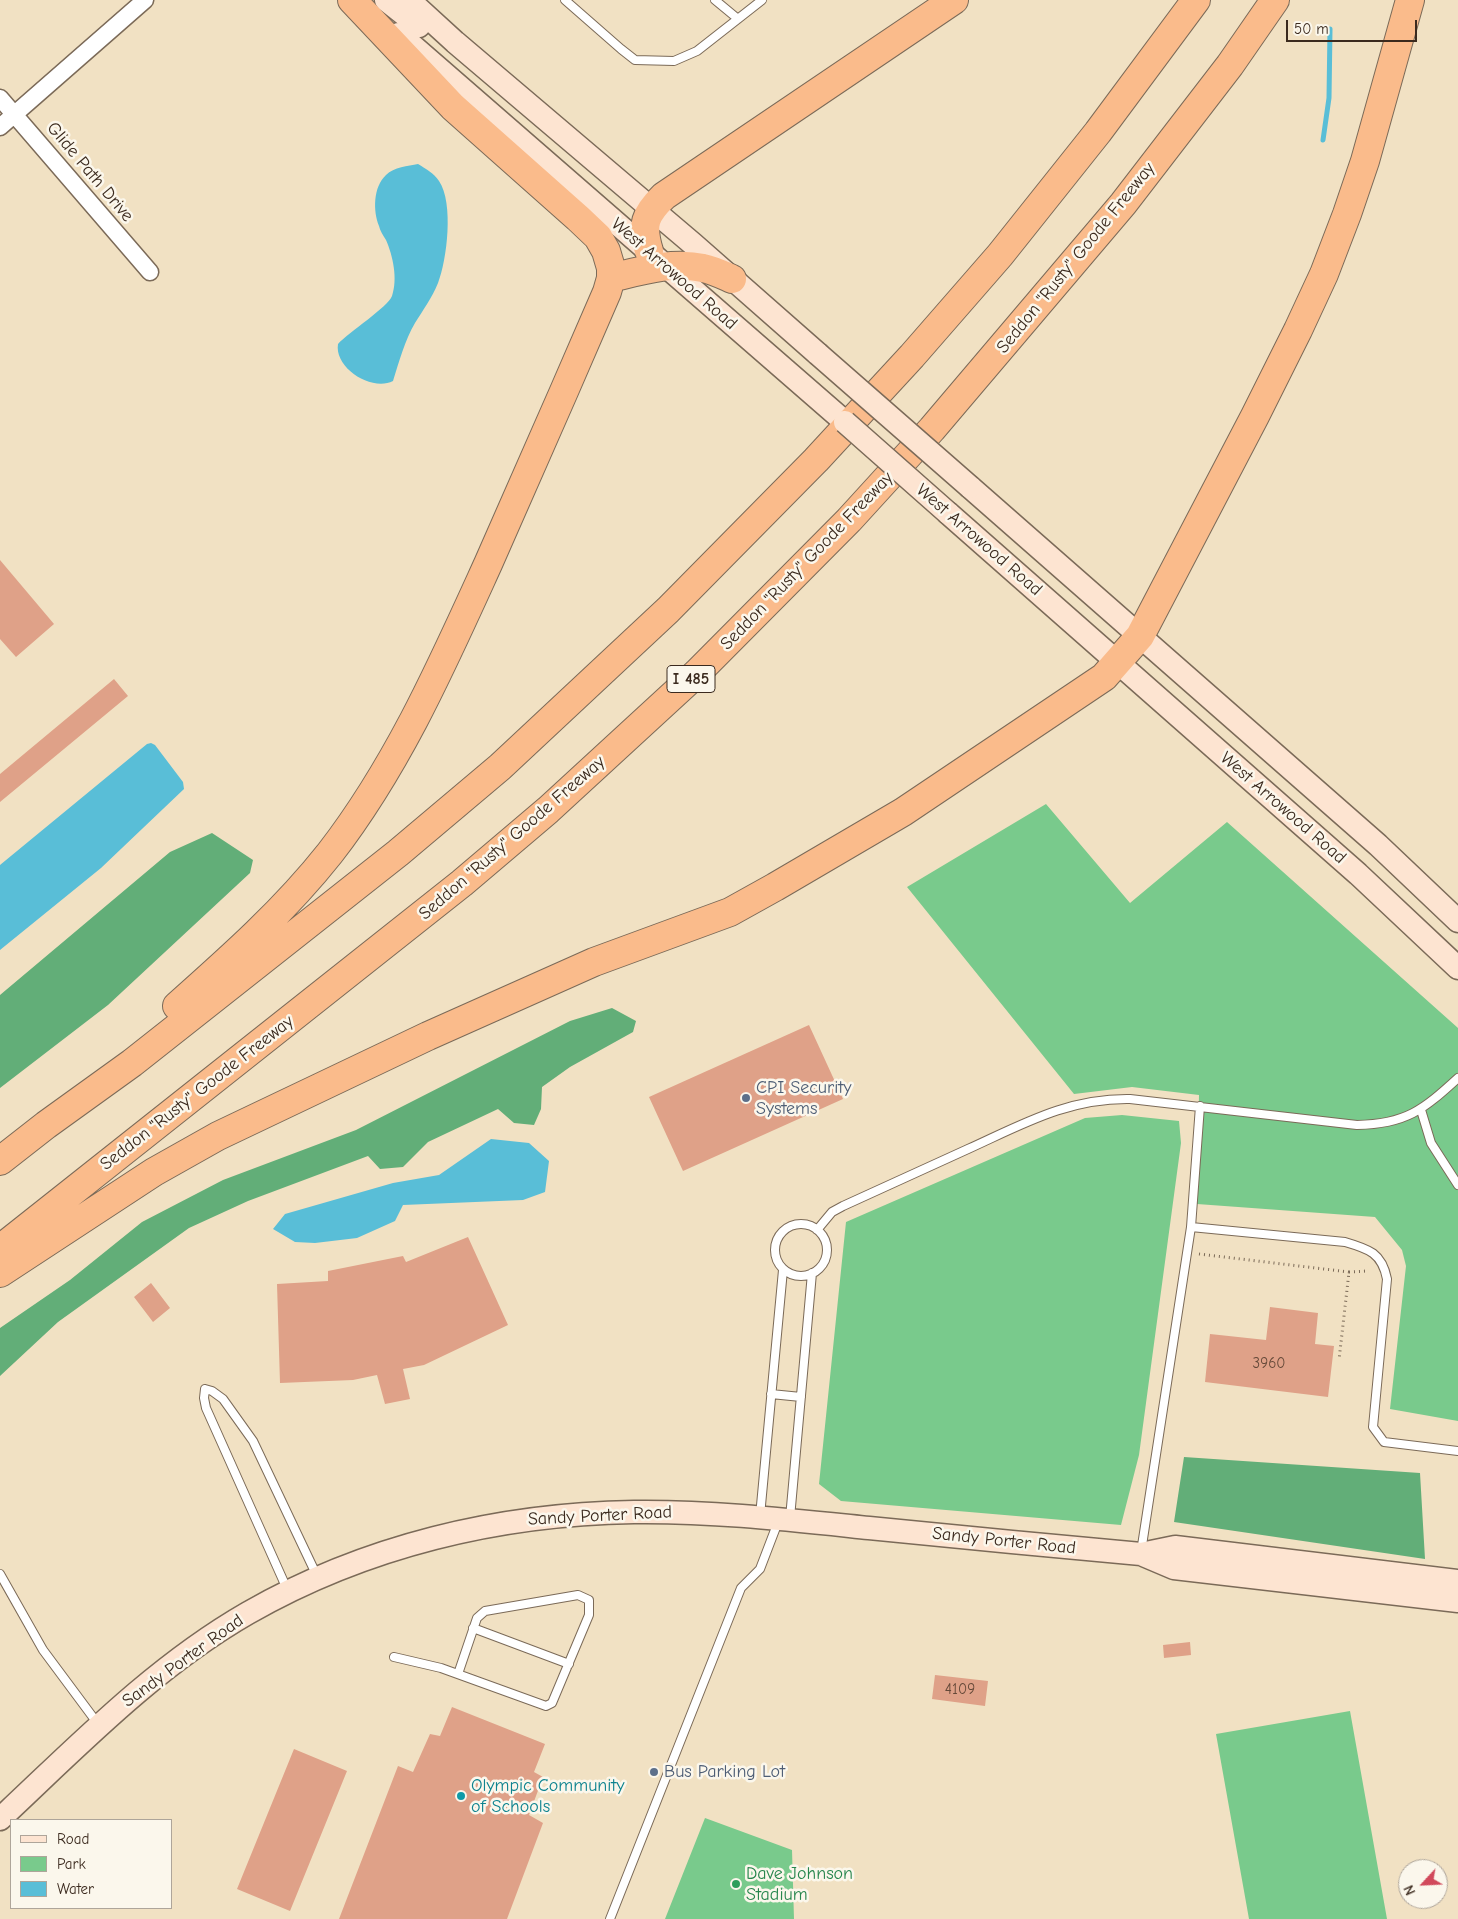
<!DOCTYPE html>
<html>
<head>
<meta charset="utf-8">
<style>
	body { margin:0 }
	#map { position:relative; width:1458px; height:1919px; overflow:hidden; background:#f1e1c3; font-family:"Comic Neue",sans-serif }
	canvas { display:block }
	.legend { position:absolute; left:10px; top:1819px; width:162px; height:90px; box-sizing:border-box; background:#fbf7ec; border:1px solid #aea59a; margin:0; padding:6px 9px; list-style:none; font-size:15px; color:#3b2a1e }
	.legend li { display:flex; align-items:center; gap:10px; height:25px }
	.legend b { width:25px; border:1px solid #aea59a }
	.north { position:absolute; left:1398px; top:1859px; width:50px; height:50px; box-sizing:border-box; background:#fbf7ec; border:1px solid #aea59a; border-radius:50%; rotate:245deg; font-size:14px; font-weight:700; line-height:20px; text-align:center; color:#3b2a1e }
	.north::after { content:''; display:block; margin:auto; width:18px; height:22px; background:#d1495b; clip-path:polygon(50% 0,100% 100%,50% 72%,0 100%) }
	.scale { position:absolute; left:1286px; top:20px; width:131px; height:22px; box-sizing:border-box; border:2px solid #3b2a1e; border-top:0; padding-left:6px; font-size:15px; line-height:18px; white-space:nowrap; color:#3b2a1e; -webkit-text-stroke:4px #fbf7ec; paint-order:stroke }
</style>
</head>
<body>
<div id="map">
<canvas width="1458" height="1919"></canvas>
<ul class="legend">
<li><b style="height:6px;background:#fde4d1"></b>Road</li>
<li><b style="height:14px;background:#79ca8c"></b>Park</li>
<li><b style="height:14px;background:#59bed7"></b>Water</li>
</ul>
<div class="north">N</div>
<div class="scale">50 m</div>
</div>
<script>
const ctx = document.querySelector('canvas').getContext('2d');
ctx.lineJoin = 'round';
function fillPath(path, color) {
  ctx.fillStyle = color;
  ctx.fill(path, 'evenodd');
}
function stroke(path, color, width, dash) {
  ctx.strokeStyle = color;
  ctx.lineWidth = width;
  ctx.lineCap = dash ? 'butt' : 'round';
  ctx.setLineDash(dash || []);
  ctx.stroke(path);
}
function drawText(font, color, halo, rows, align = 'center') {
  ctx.font = font + ' "Comic Neue",sans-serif';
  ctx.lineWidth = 5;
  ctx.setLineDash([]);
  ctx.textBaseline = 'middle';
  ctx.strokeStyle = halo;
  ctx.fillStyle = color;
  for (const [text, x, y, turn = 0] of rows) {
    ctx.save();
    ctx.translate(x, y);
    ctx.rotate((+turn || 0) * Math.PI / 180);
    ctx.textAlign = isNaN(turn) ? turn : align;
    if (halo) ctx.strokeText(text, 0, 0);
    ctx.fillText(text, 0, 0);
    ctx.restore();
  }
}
const green = new Path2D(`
	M1046,804L1130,903L1227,822L1458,1028V1421L1390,1409L1406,1266L1402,1250L1375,1217L1197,1204L1199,1095L1132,1087L1074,1094L907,887Z
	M1122,1115L1179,1121L1181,1143L1139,1455L1121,1525L841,1501L819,1484L846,1222L1085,1118Z
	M1350,1711L1387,1919H1249L1216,1734Z
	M705,1818L792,1850L794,1919H665Z`);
const forest = new Path2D(`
	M212,833L253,860L250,873L108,1005L0,1088V995L170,852Z
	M612,1008L636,1021L633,1032L570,1067L542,1087L541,1109L534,1125L514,1123L498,1109L428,1142L403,1167L380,1169L368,1156L248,1201L189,1228L58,1322L0,1376V1328L70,1280L142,1222L223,1180L356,1130L570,1021Z
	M1184,1457L1420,1473L1425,1559L1174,1522Z`);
const water = new Path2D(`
	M418,164C426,169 434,173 439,181C454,203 447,260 438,283C432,298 423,310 415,323C405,340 399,362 393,381C372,392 334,368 338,344C349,332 388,307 392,296C398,279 393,256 386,240C383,235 380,231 379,226C373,211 373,187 386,175C394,167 408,166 418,164Z
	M151,743L155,745L183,782L184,789L101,868L0,950V865L147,744Z
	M491,1139L529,1143L549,1161L545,1192L523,1200L403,1205L395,1221L357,1238L315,1243L295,1242L273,1229L285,1214L393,1183L439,1175Z`);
const stream = new Path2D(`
	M1323,140L1329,98L1330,29`);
const building = new Path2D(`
	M0,560L54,624L16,657L0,639Z
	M114,679L128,696L0,802V774Z
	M809,1025L843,1099L683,1171L649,1097Z
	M468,1237L508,1325L424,1365L403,1369L410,1399L385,1404L377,1375L353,1380L280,1383L277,1284L328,1281V1271L403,1256L406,1262Z
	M151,1283L170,1308L153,1322L134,1297Z
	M1270,1307L1318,1313L1315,1344L1334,1346L1328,1397L1205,1382L1210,1334L1266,1340Z
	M1190,1642L1191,1655L1164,1658L1163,1645Z
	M935,1675L988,1681L985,1706L932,1699Z
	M452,1707L545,1744L534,1772L543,1777L529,1815L543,1823L507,1919H339L398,1766L413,1772L430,1734L440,1736Z
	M294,1749L347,1771L290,1911L237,1889Z`);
const path = new Path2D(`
	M1199,1254L1349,1272L1339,1360
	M1349,1272L1367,1271`);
const lane = new Path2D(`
	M565,0L621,49L635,60L674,61L697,51L762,0
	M715,0L738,19
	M1421,1110L1431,1143L1458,1185
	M775 1250a26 26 0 1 1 52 0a26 26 0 1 1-52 0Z
	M1191,1227L1345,1242C1369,1249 1382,1253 1387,1279L1373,1427L1384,1442L1458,1451
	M817,1230L832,1212L843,1206C884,1187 926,1168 968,1149C1023,1124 1068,1098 1130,1099L1357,1125C1406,1124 1423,1110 1458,1078
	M771,1394L801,1397
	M760,1516L783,1270
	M790,1518L812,1273
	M1141,1552L1191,1227L1200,1106
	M0,1574L43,1650L98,1724
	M287,1589L206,1408L204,1398L205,1389L212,1391L223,1399L253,1441L317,1576
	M473,1628L569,1664
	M394,1657L441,1668L546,1706L552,1703L589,1615V1600L578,1595L485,1611L477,1618L458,1674
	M610,1919L741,1588L760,1569L778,1522`);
const street = new Path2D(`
	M0,98L150,272
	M0,127L145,0`);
const secondary = new Path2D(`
	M386,0L419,26
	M409,0L455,42L693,244L818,354
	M399,34L845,422
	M970,487L1378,845L1458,921
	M948,513L1358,874L1458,968
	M1141,1554L1175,1547L1458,1581
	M0,1819C78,1746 154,1667 248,1613C365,1546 499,1514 634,1512C712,1511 791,1520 869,1528C960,1537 1050,1546 1141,1554L1174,1568L1458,1601`);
const highway = new Path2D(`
	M649,251C641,225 645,214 664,196L954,0
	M611,278C640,271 672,261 703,268C713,270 723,275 732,279
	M177,1006C231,958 285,910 330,853C398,765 442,665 488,564C528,473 568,383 607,292L611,278V268L606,251L598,237L578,218L453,107L352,0
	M0,1161L46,1125L132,1063L398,853L500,767L668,610L816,460L912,356L1000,255L1098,132L1196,0
	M0,1249L462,883L548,810L697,673L849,520L932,429L1123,204L1230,65L1275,0
	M0,1273L154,1172L218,1136L428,1036L594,962L730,912L775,887L903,812L1104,677L1140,636L1255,416L1298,330L1324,274L1347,214L1365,161L1410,0`);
const secondaryBridge = new Path2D(`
	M818,354L970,487
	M845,422L948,513`);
const markers = [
	[746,1098,5,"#5c6f8a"],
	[654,1772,5,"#5c6f8a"],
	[461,1796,5,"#0f9aa8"],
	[736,1884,5,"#2e9e5b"]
];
const numberNames = [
	["3960",1269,1364],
	["4109",960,1690]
];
const shields = [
	[691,679,48]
];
const shieldNames = [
	["I 485",691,679]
];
const streetNames = [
	["Glide Path Drive",90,172,50],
	["Seddon \"Rusty\" Goode Freeway",1076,258,-51],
	["West Arrowood Road",674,274,41],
	["West Arrowood Road",979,540,41],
	["Seddon \"Rusty\" Goode Freeway",807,561,-46],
	["West Arrowood Road",1283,808,41],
	["Seddon \"Rusty\" Goode Freeway",512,838,-41],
	["Seddon \"Rusty\" Goode Freeway",197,1093,-38],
	["Sandy Porter Road",600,1516,-3],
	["Sandy Porter Road",1004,1541,6],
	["Sandy Porter Road",183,1661,-36]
];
const serviceNames = [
	["CPI Security",756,1088],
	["Systems",756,1109],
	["Bus Parking Lot",664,1772]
];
const cultureNames = [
	["Olympic Community",471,1786],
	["of Schools",471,1807]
];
const leisureNames = [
	["Dave Johnson",746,1874],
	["Stadium",746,1895]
];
fillPath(green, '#79ca8c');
fillPath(forest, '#62ae78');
fillPath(water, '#59bed7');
stroke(stream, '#59bed7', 5);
fillPath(building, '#dfa188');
stroke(lane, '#7b6a58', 10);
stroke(street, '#7b6a58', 19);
stroke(secondary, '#7b6a58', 25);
stroke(highway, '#7b6a58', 30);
stroke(path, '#7b6a58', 3, [1, 4]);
stroke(lane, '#fff', 8);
stroke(street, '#fff', 16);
stroke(secondary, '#fde4d1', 22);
stroke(highway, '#fabb8b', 28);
stroke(secondaryBridge, '#7b6a58', 25, []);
stroke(secondaryBridge, '#fde4d1', 22);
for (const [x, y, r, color] of markers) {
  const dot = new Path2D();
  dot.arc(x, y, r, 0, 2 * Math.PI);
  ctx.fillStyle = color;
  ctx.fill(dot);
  stroke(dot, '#fbf7ec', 2);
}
drawText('15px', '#644838', null, numberNames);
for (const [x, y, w] of shields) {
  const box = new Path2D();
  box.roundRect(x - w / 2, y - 13.5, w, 27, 4);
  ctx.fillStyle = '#fbf7ec';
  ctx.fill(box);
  stroke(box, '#3b2a1e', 1);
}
drawText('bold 16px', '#3b2a1e', null, shieldNames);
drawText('18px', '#3b2a1e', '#fbf7ec', streetNames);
drawText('18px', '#4e5e75', '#fbf7ec', serviceNames, 'left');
drawText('18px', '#0d838f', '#fbf7ec', cultureNames, 'left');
drawText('18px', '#27864d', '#fbf7ec', leisureNames, 'left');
</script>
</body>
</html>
